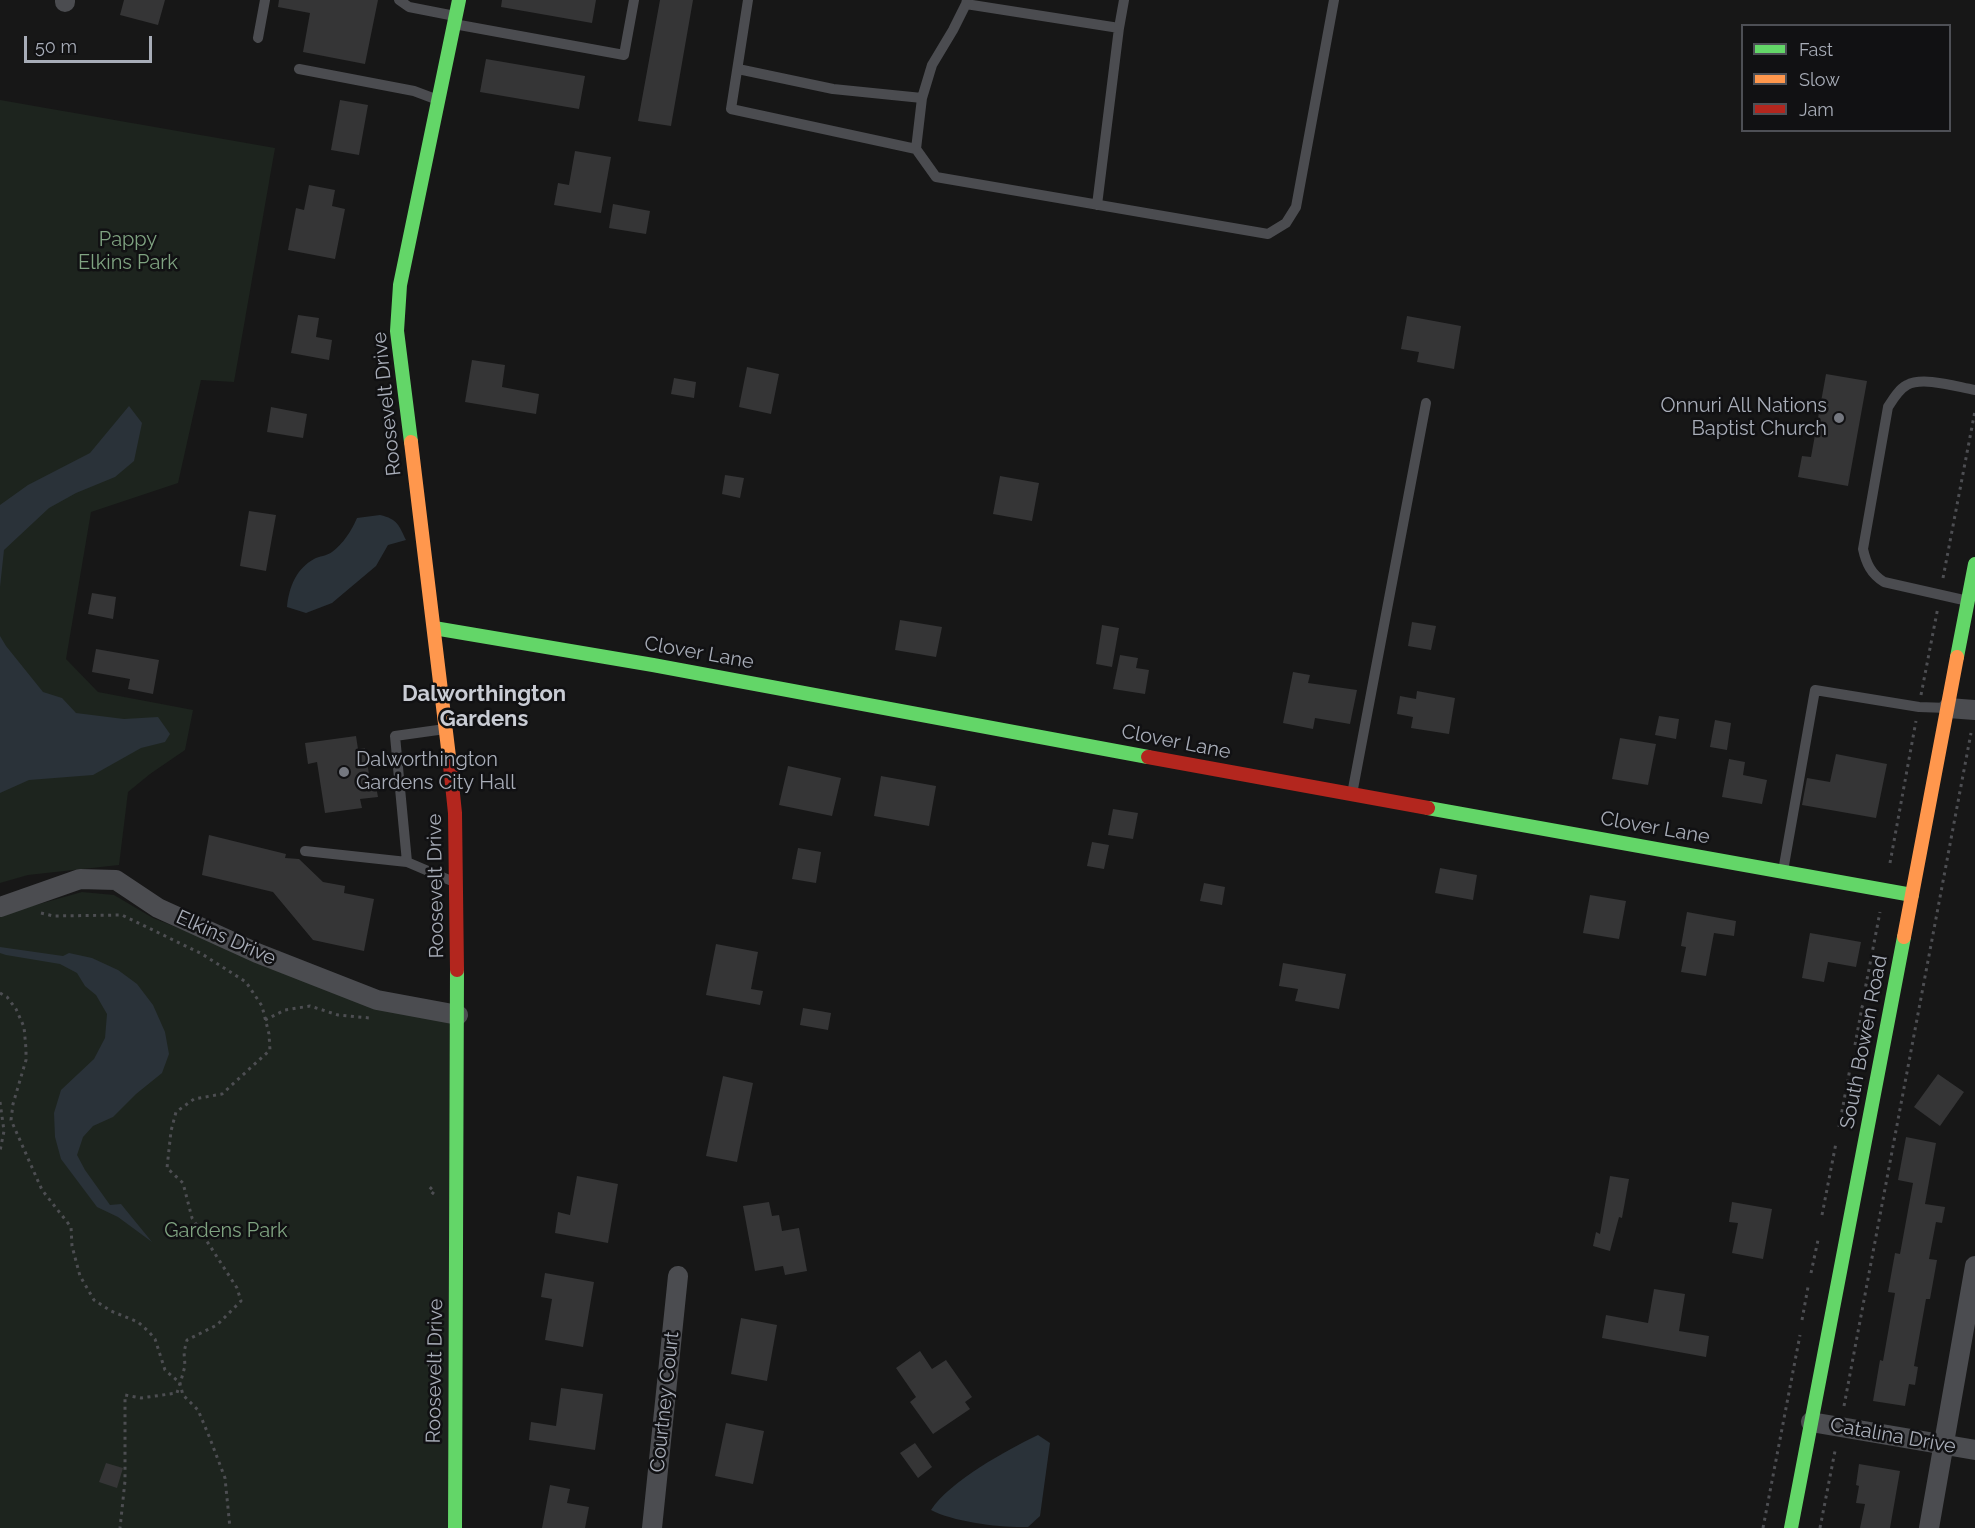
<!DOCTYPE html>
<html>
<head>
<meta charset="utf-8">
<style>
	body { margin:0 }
	#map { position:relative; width:1975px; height:1528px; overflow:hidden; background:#171717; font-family:Raleway,sans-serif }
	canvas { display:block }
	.legend { position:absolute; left:1741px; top:24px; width:210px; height:108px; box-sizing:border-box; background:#111113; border:2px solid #4d4f55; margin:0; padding:8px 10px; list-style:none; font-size:18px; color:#a8adb8 }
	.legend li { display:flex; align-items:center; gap:12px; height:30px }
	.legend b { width:30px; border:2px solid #4d4f55 }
	.scale { position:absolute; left:24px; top:36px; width:128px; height:27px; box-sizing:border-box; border:3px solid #a8adb8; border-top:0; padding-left:8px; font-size:18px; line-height:21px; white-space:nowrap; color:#a8adb8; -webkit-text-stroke:4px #111113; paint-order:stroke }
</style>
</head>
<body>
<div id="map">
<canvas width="1975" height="1528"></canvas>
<ul class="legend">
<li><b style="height:8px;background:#63d668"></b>Fast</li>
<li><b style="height:8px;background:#ff974d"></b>Slow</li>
<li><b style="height:8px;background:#b3261e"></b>Jam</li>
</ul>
<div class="scale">50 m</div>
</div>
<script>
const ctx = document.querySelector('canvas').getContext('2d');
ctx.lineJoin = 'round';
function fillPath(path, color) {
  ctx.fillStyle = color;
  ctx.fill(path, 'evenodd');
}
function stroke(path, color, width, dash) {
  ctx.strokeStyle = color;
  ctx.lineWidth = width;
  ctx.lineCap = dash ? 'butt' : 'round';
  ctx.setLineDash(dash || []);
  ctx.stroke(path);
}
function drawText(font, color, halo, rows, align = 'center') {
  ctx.font = font + ' Raleway,sans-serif';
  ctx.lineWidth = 5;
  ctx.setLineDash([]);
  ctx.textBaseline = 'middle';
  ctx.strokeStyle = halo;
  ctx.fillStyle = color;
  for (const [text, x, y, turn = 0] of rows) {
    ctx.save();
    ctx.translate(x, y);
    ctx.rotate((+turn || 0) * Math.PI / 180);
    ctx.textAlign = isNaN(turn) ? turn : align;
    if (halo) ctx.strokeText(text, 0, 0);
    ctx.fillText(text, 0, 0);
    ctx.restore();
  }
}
const green = new Path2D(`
	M0,100L275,148L234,382L201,380L178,483L91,512L66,659L98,692L193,710L185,750L150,774L128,792L119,865L28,875L0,883Z
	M82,892L114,895L153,918L299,976L452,1021L450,1528H0V915Z`);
const water = new Path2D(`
	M129,406L142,423L134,461L115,477L76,493L49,508L4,550L0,587V505L28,485L90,453Z
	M380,515C398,519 399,526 406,540L388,545L376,566L332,603L306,613L287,607C289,587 296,569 314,559C319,556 327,556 332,552C343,544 352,530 357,518Z
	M0,636L6,646L43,692L62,698L76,713L124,719L158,717L170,734L165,742L141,748L93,775L29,780L0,793Z
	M0,947L63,956L69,953L92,958L118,970L137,984L153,1005L165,1032L169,1054L162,1073L136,1094L113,1117L93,1126L83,1137L77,1155L85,1170L110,1205L121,1204L152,1242L118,1217L97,1207L61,1159L55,1137L54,1113L61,1090L94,1059L105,1038L107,1014L96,995L85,986L77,973L60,964L6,955L0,953Z
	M1038,1435L1050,1443L1040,1516L1028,1527C1003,1528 953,1522 931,1510C950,1481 1007,1450 1038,1435Z`);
const building = new Path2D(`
	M124,0H165L158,25L120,15Z
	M279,0H378L365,64L303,52L310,13L278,7Z
	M502,0H596L592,23L501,7Z
	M660,0H693L671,126L638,121Z
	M486,59L585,76L579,109L480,92Z
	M340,100L368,105L359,155L331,150Z
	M575,151L611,157L601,213L554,205L558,183L569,185Z
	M309,185L335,190L332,206L345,209L335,259L288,250L296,208L304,210Z
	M613,204L650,211L646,234L609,228Z
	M298,315L319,318L316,337L332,340L329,360L291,353Z
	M1407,316L1461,326L1454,369L1417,362L1419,352L1401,349Z
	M472,360L505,365L502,387L539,394L536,414L465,402Z
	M747,367L779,374L771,414L739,407Z
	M1826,374L1867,381L1848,486L1798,477L1802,456L1811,457Z
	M674,378L696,382L694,398L671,394Z
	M271,407L307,414L303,438L267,432Z
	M725,475L744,478L740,498L722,494Z
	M1000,476L1039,483L1032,521L993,514Z
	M249,511L276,515L266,571L240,566Z
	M92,593L116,597L113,619L88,614Z
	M900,620L942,627L936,657L895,650Z
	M1412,622L1436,626L1431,650L1408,646Z
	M1102,625L1119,628L1112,667L1096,664Z
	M96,649L159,660L153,694L128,689L130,679L92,672Z
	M1120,655L1138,658L1136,668L1149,670L1145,694L1113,689Z
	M1293,672L1310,675L1308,683L1357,690L1350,724L1315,718L1313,729L1283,723Z
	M1417,691L1455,698L1449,734L1411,728L1413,717L1397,714L1400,696L1416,699Z
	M1659,716L1679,719L1676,739L1655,735Z
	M1715,720L1731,723L1727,750L1710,747Z
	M356,736L358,749L365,748L370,781H375L378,797L360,799L362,808L325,813L317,762L308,764L305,743Z
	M1620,738L1656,744L1648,785L1612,779Z
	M1836,754L1887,764L1876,818L1802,805L1807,778L1830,782Z
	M1729,759L1745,762L1743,775L1767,780L1762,804L1722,797Z
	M788,766L841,778L832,816L779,805Z
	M881,776L936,786L929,826L874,816Z
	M1113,809L1138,813L1133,839L1108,835Z
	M209,835L286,854L285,858L299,859L323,882L345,886L344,893L374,899L364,951L313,940L273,892L202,875Z
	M1092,842L1109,845L1104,869L1087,866Z
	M798,848L821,852L816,883L792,879Z
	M1440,868L1477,875L1473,900L1435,893Z
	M1204,883L1225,887L1222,905L1200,901Z
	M1590,895L1626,901L1619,939L1583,933Z
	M1687,912L1736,921L1734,936L1714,933L1706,976L1681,972L1686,947L1681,946Z
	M1810,933L1861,942L1856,967L1828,962L1824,982L1802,978Z
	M716,944L758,952L751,989L763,991L760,1005L706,995Z
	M1283,963L1346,974L1339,1009L1295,1001L1298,989L1279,986Z
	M803,1008L831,1013L828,1030L800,1025Z
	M1938,1074L1964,1092L1940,1126L1914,1107Z
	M723,1076L753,1083L737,1162L706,1156Z
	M1906,1137L1936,1143L1925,1204L1945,1207L1942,1223L1936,1222L1929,1259L1937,1260L1930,1299H1926L1914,1366L1918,1367L1915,1385L1909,1384L1905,1406L1873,1401L1880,1360L1883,1361L1895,1293L1888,1292L1895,1253L1900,1254L1913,1183L1898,1180Z
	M577,1176L618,1184L608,1243L555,1233L558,1212L570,1215Z
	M1610,1176L1629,1179L1622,1218L1619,1217L1610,1251L1593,1246L1596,1232L1600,1234Z
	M769,1202L772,1216L779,1215L782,1231L799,1228L807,1271L785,1275L783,1266L755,1271L743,1206Z
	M1732,1202L1772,1209L1763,1259L1732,1253L1738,1223L1729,1222Z
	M545,1273L594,1282L583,1347L545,1340L552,1299L541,1297Z
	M1654,1289L1685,1294L1679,1331L1709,1336L1706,1357L1602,1338L1606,1315L1648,1323Z
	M741,1318L777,1325L767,1381L731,1374Z
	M920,1351L932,1369L946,1360L972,1397L965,1402L970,1409L933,1434L910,1402L916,1397L896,1368Z
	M561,1388L603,1394L595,1450L529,1440L531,1422L556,1426Z
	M726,1423L764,1431L753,1484L715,1476Z
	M915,1443L932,1467L918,1478L900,1453Z
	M106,1463L123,1468L117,1488L99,1482Z
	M1859,1464L1900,1471L1890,1528H1860L1865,1504L1856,1503L1859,1486L1856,1485Z
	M550,1485L570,1489L567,1503L589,1507L585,1528H542Z`);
const path = new Path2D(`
	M1943,578L1975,411
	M1921,695L1938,607
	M1890,863L1916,721
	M41,913L53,916L122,915L202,954L246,982L262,1006L269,1034L270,1050L222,1094L194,1099L176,1112L171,1131L167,1168L183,1183L192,1218L237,1288L241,1301L217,1325L187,1340L184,1352L185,1366L180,1384L183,1395L198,1410L209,1436L225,1478L230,1528
	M0,993L7,997L16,1009L24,1027L26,1049V1060L13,1104L11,1120L42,1190L71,1227L72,1246L80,1276L94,1300L111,1311L138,1322L149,1332L155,1339L165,1370L180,1383L177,1393L141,1398L125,1395V1481L120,1528
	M265,1020L285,1010L310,1006L338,1015L370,1018
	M1855,1045L1862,1007L1865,1001L1864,995L1880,912
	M0,1102L4,1131L0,1151
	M1839,1127L1852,1058
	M434,1194L429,1190L435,1184
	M1822,1215L1836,1143
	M1811,1273L1818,1240
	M1802,1320L1808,1287
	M432,1374L428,1362L433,1352
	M1844,1406L1971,733
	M1763,1528L1800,1335
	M1820,1528L1835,1451`);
const lane = new Path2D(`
	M399,0L409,7L455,16
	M748,0L731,109L916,149L936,177L1268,234L1286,223L1296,207L1334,0
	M967,0L966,4L1119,28L1124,0
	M454,24L624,55L634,0
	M258,38L265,0
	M299,69L414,91L438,100
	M738,69L833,89L922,98
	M916,149L922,98L932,65L953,30L966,4
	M1097,205L1119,28
	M1968,601L1884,582C1871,574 1866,563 1863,549L1888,407C1893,399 1899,389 1907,385C1923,376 1957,387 1975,390
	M1352,794L1426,403
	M305,851L407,862L395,736L445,729
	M407,862L454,882
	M1783,871L1815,690L1919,707L1948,708`);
const street = new Path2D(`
	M65,2V0
	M1948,708L1975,710
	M0,907L80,879L116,880L158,908L257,953L377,1000L458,1015
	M1811,1422L1975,1450
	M652,1528L678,1276
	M1929,1528L1975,1266`);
const fast = new Path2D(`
	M411,442L397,331L400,285L459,0
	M434,628L653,665L1148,757
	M1957,657L1975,564
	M1428,808L1912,895
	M455,1528L457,970
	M1791,1528L1904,937`);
const slow = new Path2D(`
	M411,442L450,765
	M1904,937L1957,657`);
const jam = new Path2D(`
	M1148,757L1428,808
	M450,765L455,813L457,970`);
const markers = [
	[1839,418,6,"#757880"],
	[344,772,6,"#757880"]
];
const parkNames = [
	["Pappy",128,240],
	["Elkins Park",128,263],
	["Gardens Park",226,1231]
];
const streetNames = [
	["Roosevelt Drive",387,404,-96],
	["Clover Lane",699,653,10],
	["Clover Lane",1176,742,11],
	["Clover Lane",1655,828,10],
	["Roosevelt Drive",436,886,-91],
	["Elkins Drive",226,938,24],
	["South Bowen Road",1864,1042,-79],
	["Roosevelt Drive",435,1371,-89],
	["Courtney Court",665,1402,-84],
	["Catalina Drive",1893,1436,10]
];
const poiNames = [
	["Onnuri All Nations",1827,406],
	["Baptist Church",1827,429],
	["Dalworthington",356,760,"left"],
	["Gardens City Hall",356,783,"left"]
];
const quarterNames = [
	["Dalworthington",484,694],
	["Gardens",484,719]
];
fillPath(green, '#1d241e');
fillPath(water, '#2a3239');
fillPath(building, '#353536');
stroke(path, '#4d4e52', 3, [3, 4.5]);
stroke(lane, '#4b4c50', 10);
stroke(street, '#4b4c50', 20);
stroke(fast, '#63d668', 14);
stroke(slow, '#ff974d', 14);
stroke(jam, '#b3261e', 14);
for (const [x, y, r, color] of markers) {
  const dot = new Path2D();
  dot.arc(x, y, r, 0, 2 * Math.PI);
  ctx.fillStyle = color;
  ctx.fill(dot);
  stroke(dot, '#111113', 2);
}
drawText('20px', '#7fa381', '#111113', parkNames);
drawText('20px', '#a8adb8', '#111113', streetNames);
drawText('20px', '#a8adb8', '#111113', poiNames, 'right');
drawText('bold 22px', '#c9ccd4', '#111113', quarterNames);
</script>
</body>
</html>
